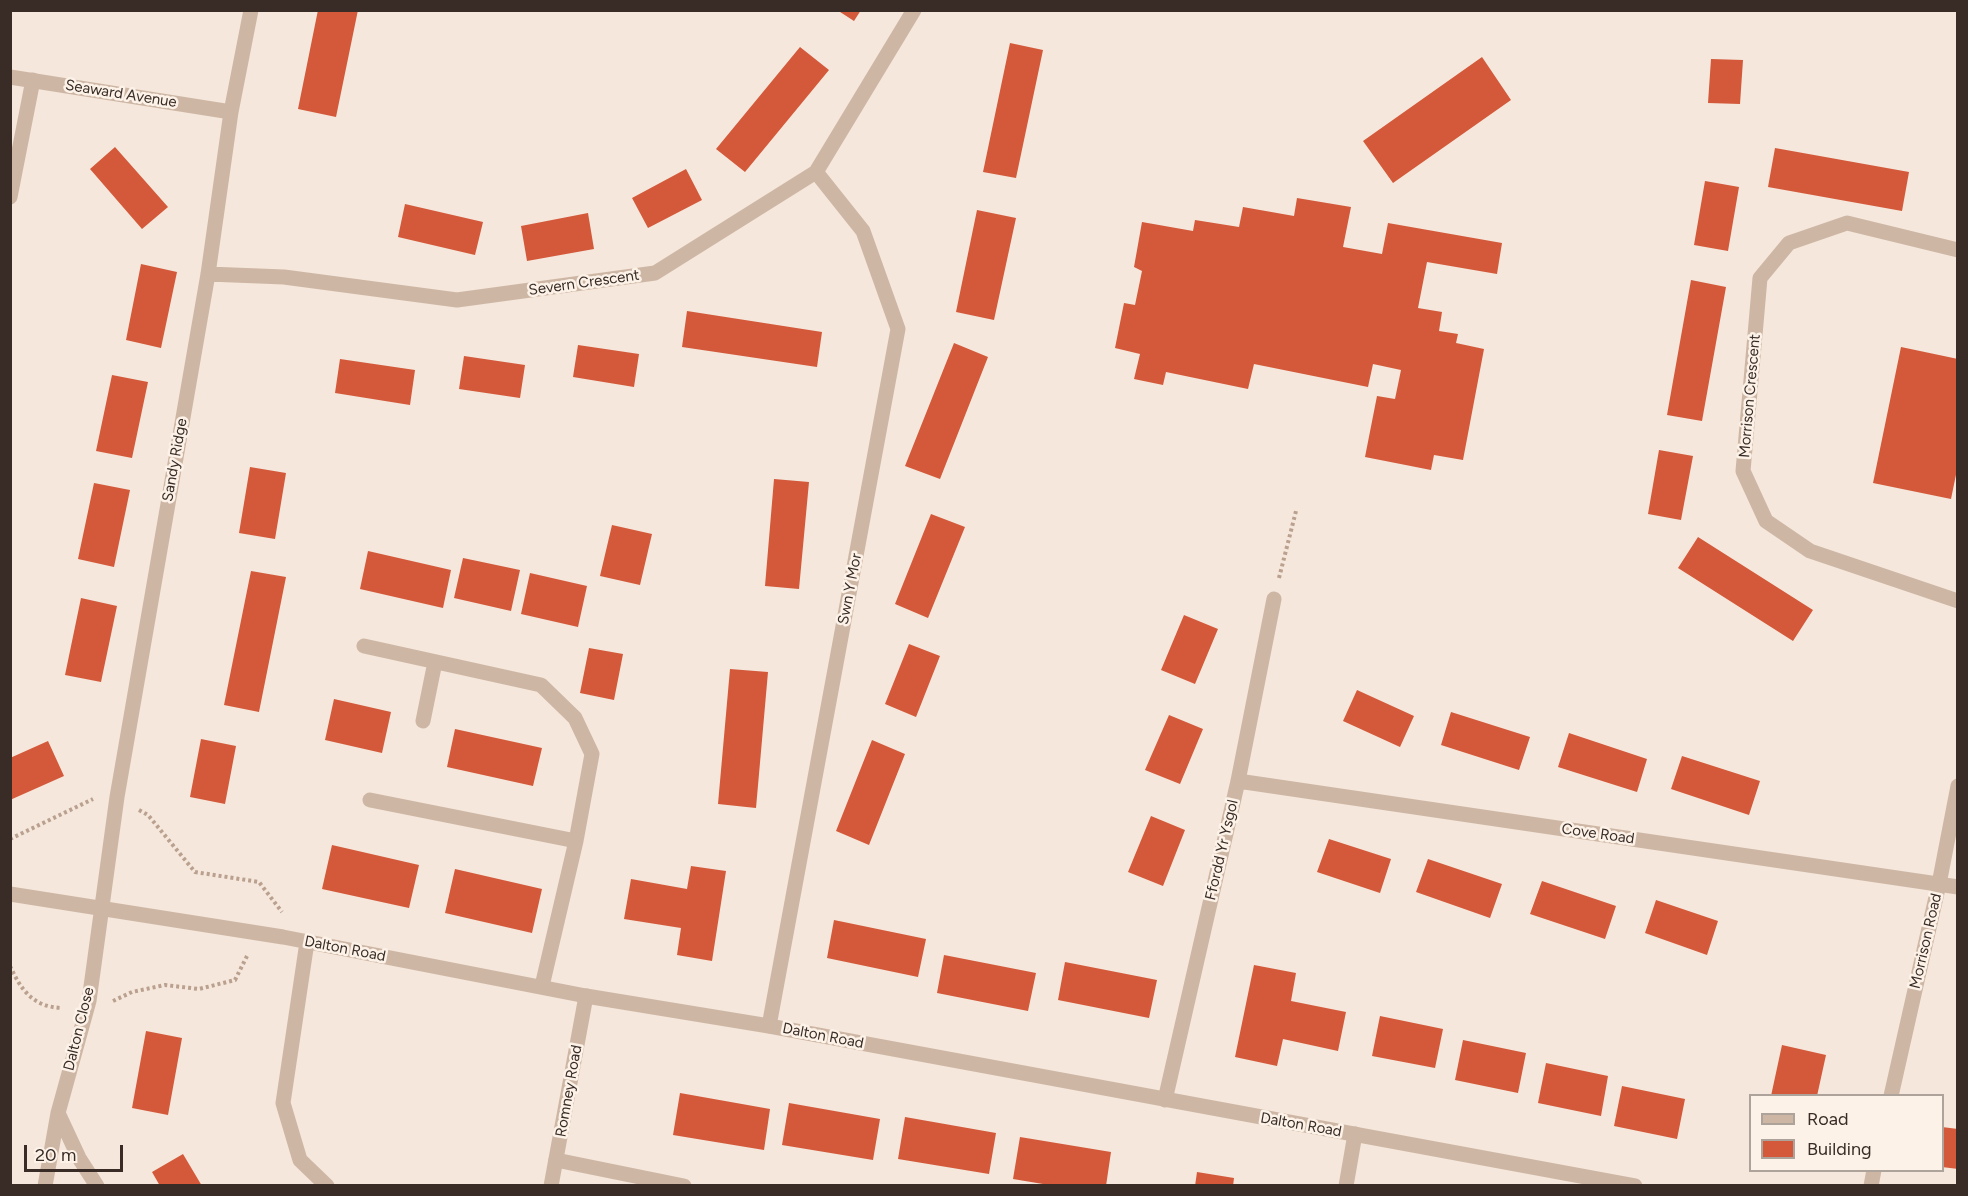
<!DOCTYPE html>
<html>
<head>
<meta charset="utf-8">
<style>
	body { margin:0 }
	#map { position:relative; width:1968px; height:1196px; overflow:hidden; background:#f5e7db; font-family:Figtree,sans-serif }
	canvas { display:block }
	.frame { position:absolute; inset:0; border:12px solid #392c27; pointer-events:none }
	.legend { position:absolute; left:1749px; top:1094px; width:195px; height:78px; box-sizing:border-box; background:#fcf2e8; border:2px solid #aea39b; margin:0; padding:8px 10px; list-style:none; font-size:18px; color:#392c27 }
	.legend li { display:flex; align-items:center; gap:12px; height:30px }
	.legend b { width:30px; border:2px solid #aea39b }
	.scale { position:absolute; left:24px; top:1145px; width:99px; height:27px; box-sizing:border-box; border:3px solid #392c27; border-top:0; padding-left:8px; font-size:18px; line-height:21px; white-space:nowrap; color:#392c27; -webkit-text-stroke:4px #fcf2e8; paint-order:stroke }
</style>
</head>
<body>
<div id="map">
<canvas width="1968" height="1196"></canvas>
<div class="frame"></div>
<ul class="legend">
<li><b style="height:8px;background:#ceb6a5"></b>Road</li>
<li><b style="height:16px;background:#d3593a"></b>Building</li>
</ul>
<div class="scale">20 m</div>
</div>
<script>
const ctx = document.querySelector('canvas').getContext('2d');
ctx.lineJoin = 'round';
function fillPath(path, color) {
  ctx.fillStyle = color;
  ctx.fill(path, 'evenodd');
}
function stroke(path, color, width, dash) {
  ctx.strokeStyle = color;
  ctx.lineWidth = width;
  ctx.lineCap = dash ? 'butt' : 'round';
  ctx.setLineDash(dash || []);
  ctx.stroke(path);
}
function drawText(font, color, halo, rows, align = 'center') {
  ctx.font = font + ' Figtree,sans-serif';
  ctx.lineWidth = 5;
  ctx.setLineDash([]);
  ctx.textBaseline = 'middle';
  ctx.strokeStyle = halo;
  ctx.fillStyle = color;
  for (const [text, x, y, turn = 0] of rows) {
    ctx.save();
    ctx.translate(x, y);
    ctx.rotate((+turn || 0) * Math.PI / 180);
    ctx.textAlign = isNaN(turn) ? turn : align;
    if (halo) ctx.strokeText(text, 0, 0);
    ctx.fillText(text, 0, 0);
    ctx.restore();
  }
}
const building = new Path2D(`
	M318,10H358L336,117L298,109Z
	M837,10H861L854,21Z
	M1010,43L1043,50L1016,178L983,172Z
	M800,47L829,70L745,172L716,149Z
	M1482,57L1511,100L1393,183L1363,141Z
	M1711,59L1743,60L1740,104L1708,103Z
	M115,147L168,207L142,229L90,169Z
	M1775,148L1909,172L1902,211L1768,187Z
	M686,169L702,200L648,228L632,198Z
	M1705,181L1739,187L1728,251L1694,245Z
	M1297,198L1351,207L1343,247L1382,254L1388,223L1502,243L1497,274L1427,262L1418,308L1442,312L1439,331L1458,334L1456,343L1484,349L1463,460L1434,455L1431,470L1365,457L1377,396L1395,399L1401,370L1373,364L1368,387L1254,364L1248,389L1166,372L1163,385L1134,379L1140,354L1115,348L1124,303L1135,305L1142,271L1134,267L1142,222L1193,231L1195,220L1239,227L1243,207L1294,216Z
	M405,204L483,222L475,255L398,237Z
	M977,210L1016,218L994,320L956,312Z
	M588,213L594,249L527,261L521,226Z
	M141,264L177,272L161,348L126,340Z
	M1691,280L1726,287L1702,421L1667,415Z
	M687,311L822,332L817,367L682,347Z
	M954,343L988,357L940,479L905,466Z
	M578,345L639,354L634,387L573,377Z
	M1901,347L1958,359V465L1951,499L1873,483Z
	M464,356L525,365L520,398L459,389Z
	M340,359L415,370L410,405L335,393Z
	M112,375L148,382L132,458L96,451Z
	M1659,450L1693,456L1681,520L1648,514Z
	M250,467L286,473L275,539L239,533Z
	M774,479L809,482L799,589L765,586Z
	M94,483L130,490L114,567L78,559Z
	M931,514L965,527L928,618L895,604Z
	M612,525L652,534L640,585L600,576Z
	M1698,537L1813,610L1793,641L1678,568Z
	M368,551L451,570L443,608L360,589Z
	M463,558L520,570L511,611L454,598Z
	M251,571L286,577L259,712L224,705Z
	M530,573L587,586L578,627L521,614Z
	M81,598L117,606L101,682L65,675Z
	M1184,615L1218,629L1195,684L1161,670Z
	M909,644L940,656L916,717L885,704Z
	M589,648L623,654L614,700L580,693Z
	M730,669L768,672L756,808L718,804Z
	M1357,690L1414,716L1400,747L1343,721Z
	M334,699L391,712L382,753L325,740Z
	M1451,712L1530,737L1519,770L1441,745Z
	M1169,715L1203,729L1180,784L1145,770Z
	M455,729L542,748L533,786L447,767Z
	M1569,733L1647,759L1637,792L1558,767Z
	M201,739L236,746L225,804L190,797Z
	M872,740L905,754L869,845L836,831Z
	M48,741L64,776L10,800V758Z
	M1682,756L1760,781L1749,815L1671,789Z
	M1151,816L1185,830L1163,886L1128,872Z
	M1329,839L1391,859L1380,893L1317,872Z
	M332,845L419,865L409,908L322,889Z
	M1428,859L1502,884L1490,918L1416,892Z
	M691,866L726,871L712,961L677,955L681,928L624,919L631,879L687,889Z
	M455,869L542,889L532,933L445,913Z
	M1542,881L1616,906L1605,939L1530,914Z
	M1656,900L1718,921L1707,955L1645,933Z
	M834,920L926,939L918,977L827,958Z
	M944,955L1036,973L1028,1011L937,993Z
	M1065,962L1157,980L1149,1018L1058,1000Z
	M1254,965L1296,973L1291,1001L1346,1012L1338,1051L1283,1039L1277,1066L1235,1057Z
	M1380,1016L1443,1029L1435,1068L1372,1056Z
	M146,1031L182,1038L168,1115L132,1108Z
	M1463,1040L1526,1053L1518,1093L1455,1080Z
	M1782,1045L1826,1055L1817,1096H1771Z
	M1546,1063L1608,1076L1601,1116L1538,1103Z
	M1622,1086L1685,1099L1677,1139L1614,1126Z
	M680,1093L770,1109L764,1150L673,1135Z
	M789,1103L880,1119L873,1160L782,1145Z
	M905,1117L996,1133L989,1174L898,1159Z
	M1942,1127L1958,1129V1169L1942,1167Z
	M1020,1137L1111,1152L1106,1186H1055L1013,1179Z
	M183,1154L202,1186H160L152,1172Z
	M1197,1172L1234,1178L1233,1186H1195Z`);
const path = new Path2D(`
	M1279,578L1296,511
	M139,810L148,815L195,872L259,882L282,912
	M10,839L93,799
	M10,966C21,990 33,1007 62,1008
	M113,1001L132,992L165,985L199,989L235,980L247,956`);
const service = new Path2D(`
	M10,197L33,80
	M364,646L541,685L575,718L592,754L576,841L542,986
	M423,721L435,662
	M370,800L576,841
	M307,942L283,1103L300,1160L327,1186
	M556,1160L684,1186`);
const minor = new Path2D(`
	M10,77L231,112
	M1958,250L1847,223L1789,243L1760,278L1743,471L1766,521L1810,551L1958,601
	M208,274L284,277L457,300L655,273L816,172L914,10
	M1238,781L1958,887
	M769,1026L898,329L863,231L816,172
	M1891,1096L1939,884L1958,786
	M1165,1100L1238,781L1274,599
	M58,1113L79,1158L97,1186
	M45,1186L58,1113L89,1001L117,797L208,274L231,112L251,10
	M551,1186L586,996
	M1346,1186L1355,1134
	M1871,1186L1874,1170`);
const tertiary = new Path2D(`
	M10,894L283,937L586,996L769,1026L1635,1186`);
const streetNames = [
	["Seaward Avenue",121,94,9],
	["Severn Crescent",584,283,-8],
	["Morrison Crescent",1750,396,-85],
	["Sandy Ridge",175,460,-80],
	["Swn Y Mor",850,589,-79],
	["Cove Road",1598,834,8],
	["Ffordd Yr Ysgol",1222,850,-77],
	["Morrison Road",1926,941,-77],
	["Dalton Road",345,949,11],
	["Dalton Close",79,1029,-76],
	["Dalton Road",823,1036,11],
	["Romney Road",569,1091,-80],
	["Dalton Road",1301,1125,10]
];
fillPath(building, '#d3593a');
stroke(path, '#baa08f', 4, [3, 3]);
stroke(service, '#ceb6a5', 15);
stroke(minor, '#ceb6a5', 15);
stroke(tertiary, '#ceb6a5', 15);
drawText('15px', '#392c27', '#fcf2e8', streetNames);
</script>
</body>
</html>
